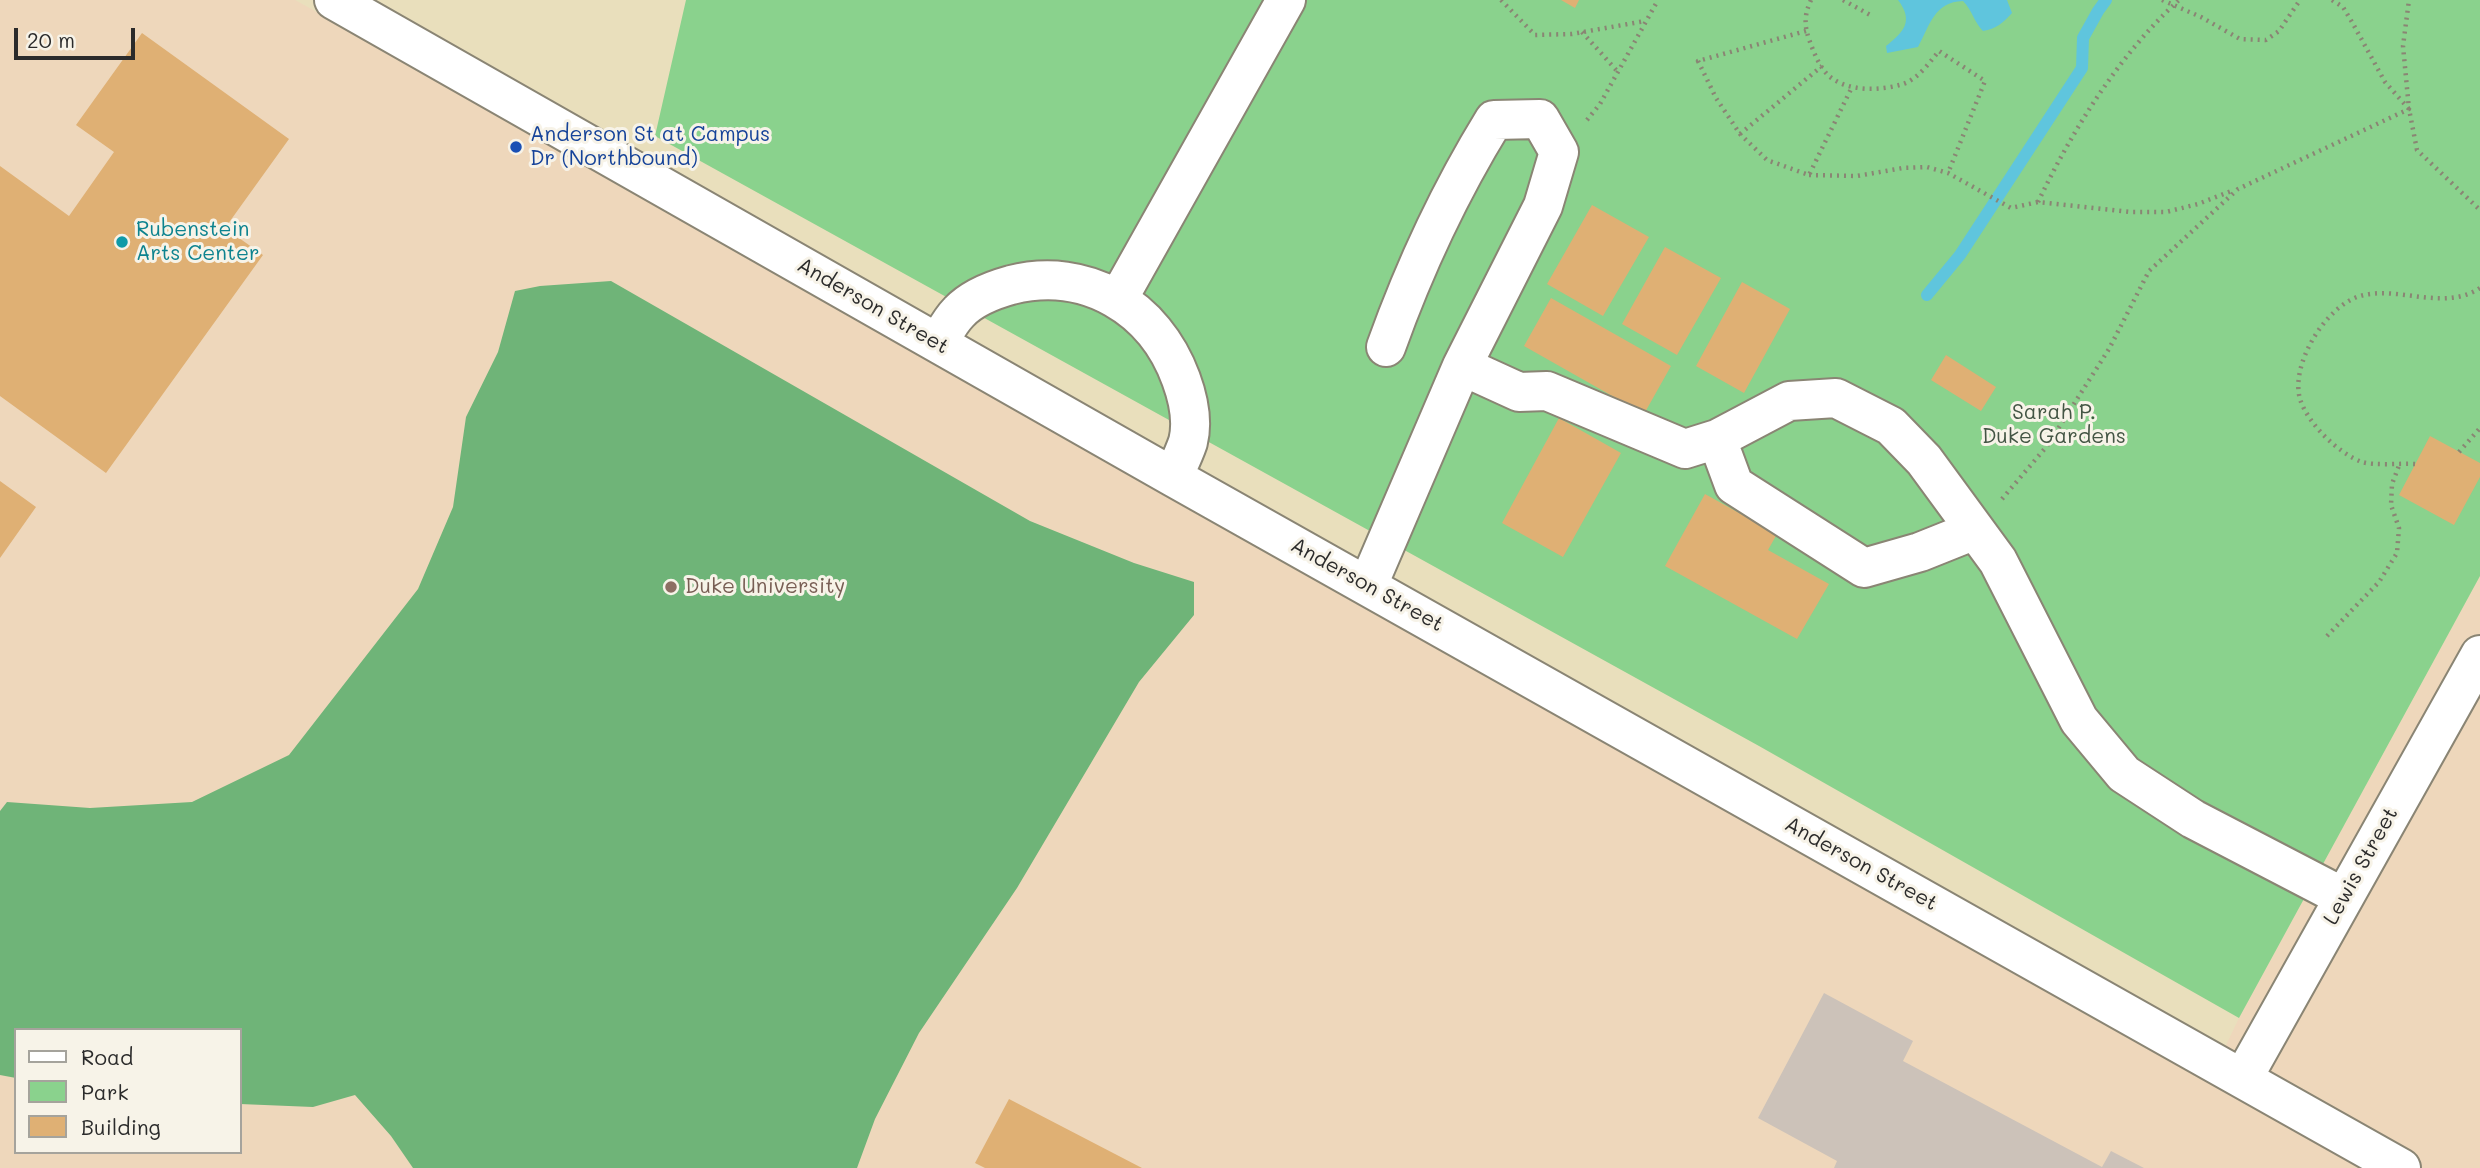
<!DOCTYPE html>
<html>
<head>
<meta charset="utf-8">
<style>
	body { margin:0 }
	#map { position:relative; width:2480px; height:1168px; overflow:hidden; background:#e9dfbc; font-family:Mali,sans-serif }
	canvas { display:block }
	.legend { position:absolute; left:14px; top:1028px; width:228px; height:126px; box-sizing:border-box; background:#f7f3e8; border:2px solid #a5a39c; margin:0; padding:9px 12px; list-style:none; font-size:21px; color:#2b2b2b }
	.legend li { display:flex; align-items:center; gap:14px; height:35px }
	.legend b { width:35px; border:2px solid #a5a39c }
	.scale { position:absolute; left:14px; top:28px; width:121px; height:32px; box-sizing:border-box; border:4px solid #2b2b2b; border-top:0; padding-left:9px; font-size:21px; line-height:24px; white-space:nowrap; color:#2b2b2b; -webkit-text-stroke:5px #f7f3e8; paint-order:stroke }
</style>
</head>
<body>
<div id="map">
<canvas width="2480" height="1168"></canvas>
<ul class="legend">
<li><b style="height:9px;background:#fff"></b>Road</li>
<li><b style="height:19px;background:#8ad28d"></b>Park</li>
<li><b style="height:19px;background:#dfb074"></b>Building</li>
</ul>
<div class="scale">20 m</div>
</div>
<script>
const ctx = document.querySelector('canvas').getContext('2d');
ctx.lineJoin = 'round';
function fillPath(path, color) {
  ctx.fillStyle = color;
  ctx.fill(path, 'evenodd');
}
function stroke(path, color, width, dash) {
  ctx.strokeStyle = color;
  ctx.lineWidth = width;
  ctx.lineCap = dash ? 'butt' : 'round';
  ctx.setLineDash(dash || []);
  ctx.stroke(path);
}
function drawText(font, color, halo, rows, align = 'center') {
  ctx.font = font + ' Mali,sans-serif';
  ctx.lineWidth = 6;
  ctx.setLineDash([]);
  ctx.textBaseline = 'middle';
  ctx.strokeStyle = halo;
  ctx.fillStyle = color;
  for (const [text, x, y, turn = 0] of rows) {
    ctx.save();
    ctx.translate(x, y);
    ctx.rotate((+turn || 0) * Math.PI / 180);
    ctx.textAlign = isNaN(turn) ? turn : align;
    if (halo) ctx.strokeText(text, 0, 0);
    ctx.fillText(text, 0, 0);
    ctx.restore();
  }
}
const built = new Path2D(`
	M0,0H295L921,345L2214,1070L2239,1018L2480,576V1168H0ZM16,1030H240V1152H16Z`);
const industrial = new Path2D(`
	M1824,993L1913,1041L1903,1061L2102,1167L2111,1151L2144,1168H1834L1837,1161L1758,1118Z`);
const green = new Path2D(`
	M686,0H2480V576L2239,1018L1759,746L655,136Z`);
const forest = new Path2D(`
	M611,281L1030,521L1134,563L1194,582V615L1139,682L1017,888L919,1033L875,1119L857,1168H413L391,1136L355,1095L313,1107L240,1104V1030H16V1078L0,1075V811L7,802L90,808L192,802L289,755L418,589L453,507L466,417L498,352L515,291L540,286Z`);
const water = new Path2D(`
	M1898,0H2007L2012,13C2003,23 1996,29 1983,31C1974,22 1972,10 1963,1C1934,2 1930,25 1918,47L1887,53L1886,46C1904,32 1914,21 1898,0Z`);
const stream = new Path2D(`
	M1927,295L1960,255L2082,68L2083,38L2098,11L2106,0`);
const building = new Path2D(`
	M1561,0H1579L1575,8Z
	M142,33L289,139L225,228L263,255L106,473L0,396V166L69,216L114,152L76,125Z
	M1592,205L1649,237L1603,316L1547,284Z
	M1665,247L1721,278L1677,355L1622,324Z
	M1742,282L1790,309L1744,393L1696,366Z
	M1551,298L1671,366L1644,414L1524,346Z
	M1946,355L1996,387L1981,411L1931,380Z
	M1559,418L1621,453L1563,557L1502,523Z
	M2430,436L2480,463V477L2454,525L2399,495Z
	M0,481L36,507L0,558Z
	M1705,494L1777,534L1768,550L1829,584L1797,639L1665,566Z
	M1009,1099L1142,1168H985L975,1163Z`);
const path = new Path2D(`
	M1501,0L1535,35L1572,34L1645,21
	M1811,0C1804,15 1804,26 1810,42C1814,53 1820,68 1829,76C1848,92 1880,91 1903,84C1918,79 1929,63 1939,51L1985,81L1948,173
	M1843,0L1872,16
	M2162,0L2201,17L2240,39L2266,40L2279,31L2300,0
	M2332,0L2343,7L2352,22L2385,82L2409,109L2417,150L2480,210
	M1806,31L1698,61L1716,98L1740,134L1767,160L1809,175L1852,87
	M1582,32L1618,72
	M1587,120L1600,104L1658,0
	M1740,134L1822,66
	M1809,175L1857,176L1903,168L1927,167L1948,173L2011,208L2038,202L2130,212H2166L2198,204L2234,190
	M2038,202C2073,129 2119,55 2179,0
	M2459,452L2480,428
	M2415,464C2401,463 2375,466 2362,462C2338,453 2308,424 2300,399C2290,364 2326,306 2360,296C2399,285 2443,312 2480,288
	M2002,499L2047,446L2109,349L2149,271L2238,189L2409,109L2403,46L2409,0
	M2327,636L2379,582L2397,553L2399,528L2391,505L2392,484L2400,463`);
const minor = new Path2D(`
	M334,0L1173,477L2401,1168
	M1118,299L1286,0
	M938,343C944,333 950,321 959,312C972,298 993,290 1011,285C1086,266 1155,307 1181,379C1188,398 1193,422 1188,442C1184,454 1178,466 1173,477
	M1386,347C1415,266 1449,193 1494,120L1540,119L1559,152L1543,206L1462,366L1519,392L1547,391L1685,449L1717,439L1789,401L1836,398L1891,426L1924,460L1998,561L2079,720L2124,774L2193,819L2343,897
	M1717,439L1734,485L1864,568L1920,552L1975,530
	M1368,585L1462,366
	M2243,1078L2480,655`);
const markers = [
	[516,147,7,"#1a4fb4"],
	[122,242,7,"#0f9aa8"],
	[671,587,7,"#8d6e63"]
];
const transitNames = [
	["Anderson St at Campus",530,135],
	["Dr (Northbound)",530,159]
];
const cultureNames = [
	["Rubenstein",136,230],
	["Arts Center",136,254]
];
const streetNames = [
	["Anderson Street",873,306,30],
	["Anderson Street",1367,585,29],
	["Anderson Street",1861,864,29],
	["Lewis Street",2361,866,-61]
];
const parkNames = [
	["Sarah P.",2054,413],
	["Duke Gardens",2054,437]
];
const educationNames = [
	["Duke University",685,587]
];
fillPath(built, '#eed7bb');
fillPath(industrial, '#ccc2b9');
fillPath(green, '#8ad28d');
fillPath(forest, '#6fb478');
fillPath(water, '#5fc5dd');
stroke(stream, '#5fc5dd', 12);
fillPath(building, '#dfb074');
stroke(minor, '#8a8574', 42);
stroke(path, '#8a8574', 4.5, [2, 5]);
stroke(minor, '#fff', 38);
for (const [x, y, r, color] of markers) {
  const dot = new Path2D();
  dot.arc(x, y, r, 0, 2 * Math.PI);
  ctx.fillStyle = color;
  ctx.fill(dot);
  stroke(dot, '#f7f3e8', 2.5);
}
drawText('21px', '#164399', '#f7f3e8', transitNames, 'left');
drawText('21px', '#0d838f', '#f7f3e8', cultureNames, 'left');
drawText('21px', '#2b2b2b', '#f7f3e8', streetNames);
drawText('21px', '#435544', '#f7f3e8', parkNames);
drawText('21px', '#785e54', '#f7f3e8', educationNames, 'left');
</script>
</body>
</html>
